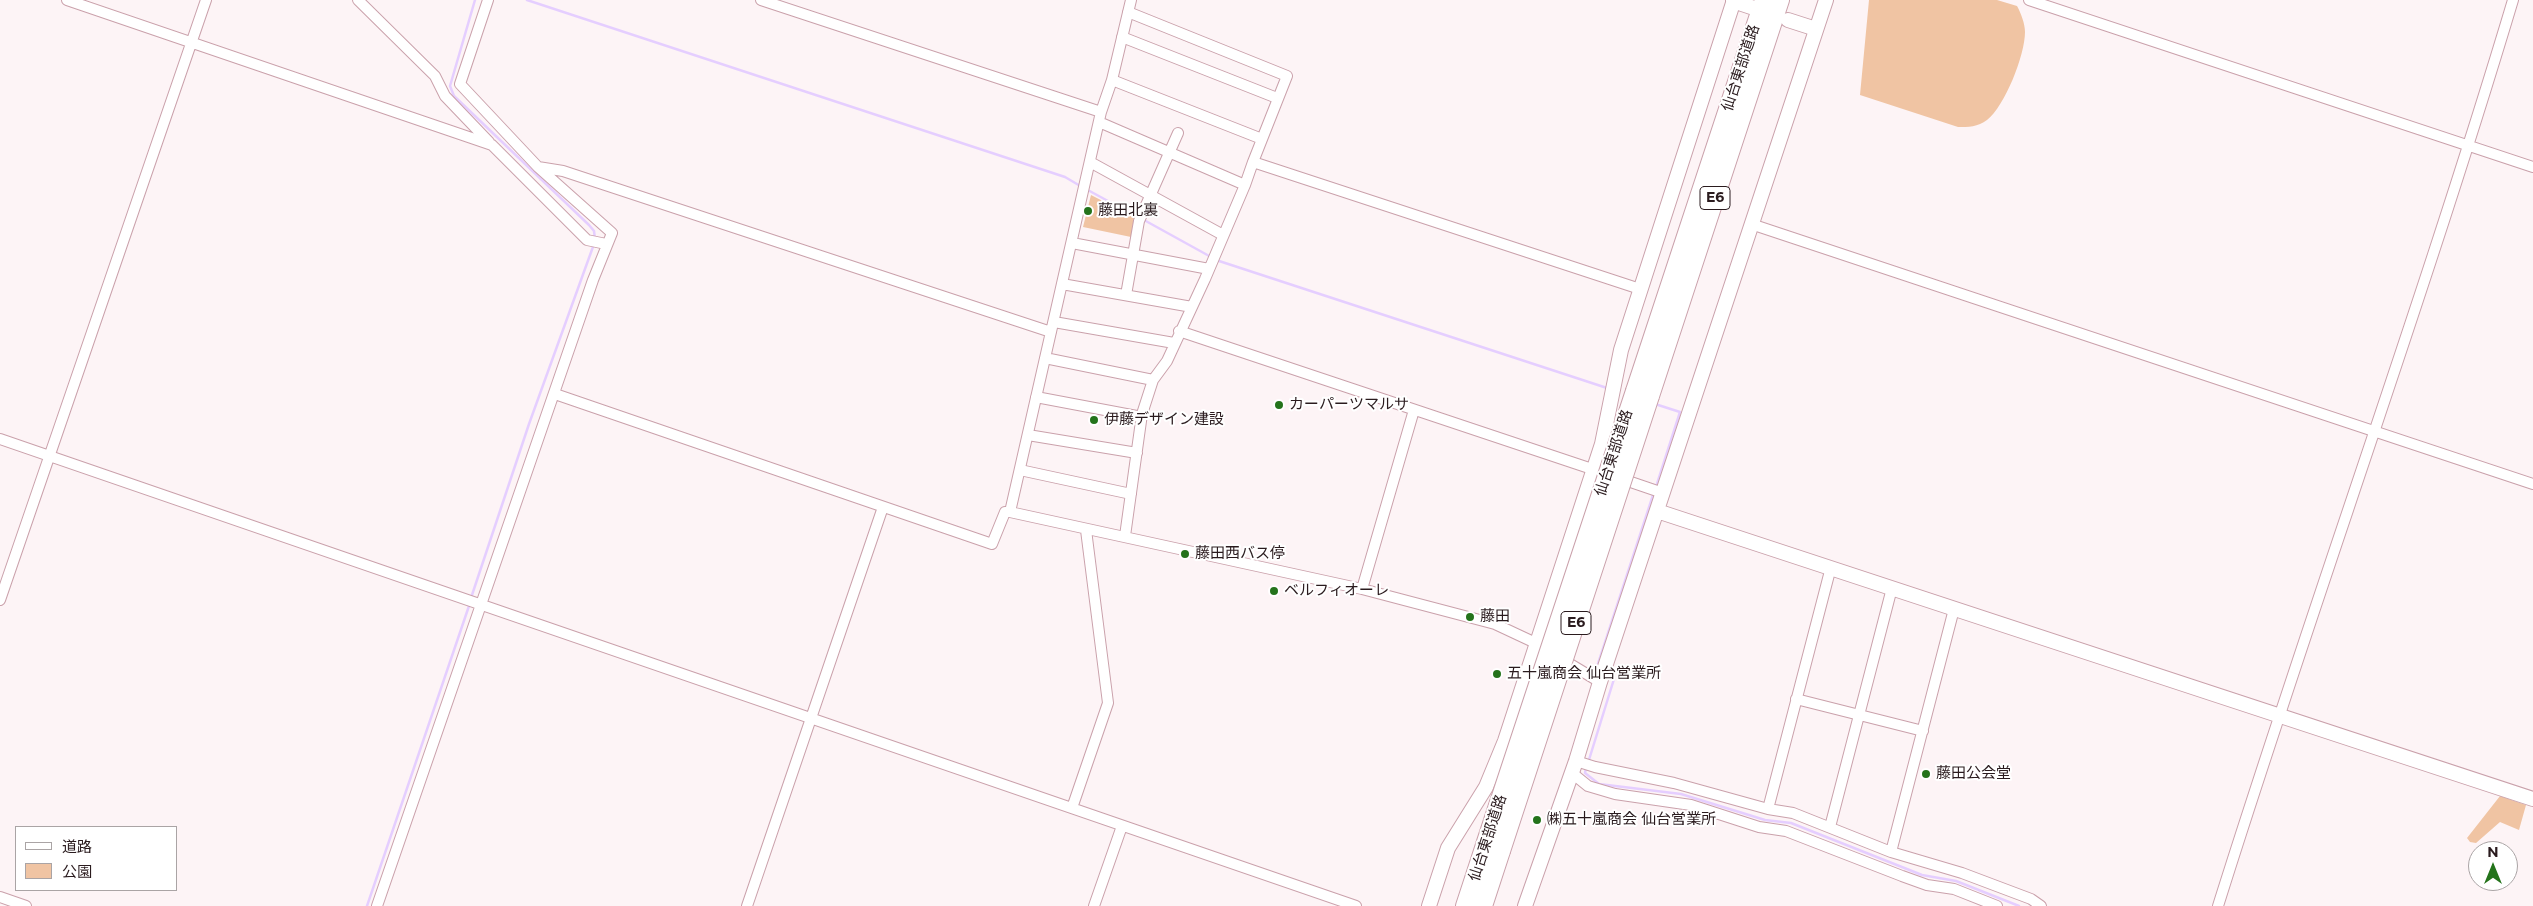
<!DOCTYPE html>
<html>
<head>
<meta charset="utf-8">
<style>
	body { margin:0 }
	#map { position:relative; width:2533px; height:906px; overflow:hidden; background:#fdf4f6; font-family:Montserrat,"Noto Sans JP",sans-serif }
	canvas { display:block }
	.legend { position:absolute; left:15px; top:826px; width:162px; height:65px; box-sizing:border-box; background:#fff; border:1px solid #aaa4a5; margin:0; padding:6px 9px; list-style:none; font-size:15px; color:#2a1b1e }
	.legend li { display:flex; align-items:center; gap:10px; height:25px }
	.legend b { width:25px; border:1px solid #aaa4a5 }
	.north { position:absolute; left:2468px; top:841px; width:50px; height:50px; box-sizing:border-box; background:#fff; border:1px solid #aaa4a5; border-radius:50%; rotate:0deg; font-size:14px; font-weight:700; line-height:20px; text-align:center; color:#2a1b1e }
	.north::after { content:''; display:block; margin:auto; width:18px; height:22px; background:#24731b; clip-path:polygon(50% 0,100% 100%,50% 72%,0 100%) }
</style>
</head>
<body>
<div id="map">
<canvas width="2533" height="906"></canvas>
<ul class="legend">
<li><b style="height:6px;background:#fff"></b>道路</li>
<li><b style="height:14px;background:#f0c4a3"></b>公園</li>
</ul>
<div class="north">N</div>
</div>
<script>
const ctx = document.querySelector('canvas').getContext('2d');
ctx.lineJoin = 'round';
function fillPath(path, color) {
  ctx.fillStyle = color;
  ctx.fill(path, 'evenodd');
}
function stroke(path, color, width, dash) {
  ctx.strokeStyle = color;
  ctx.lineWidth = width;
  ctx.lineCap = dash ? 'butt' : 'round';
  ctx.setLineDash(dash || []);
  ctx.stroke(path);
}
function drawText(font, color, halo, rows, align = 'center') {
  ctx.font = font + ' Montserrat,"Noto Sans JP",sans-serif';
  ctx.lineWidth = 4;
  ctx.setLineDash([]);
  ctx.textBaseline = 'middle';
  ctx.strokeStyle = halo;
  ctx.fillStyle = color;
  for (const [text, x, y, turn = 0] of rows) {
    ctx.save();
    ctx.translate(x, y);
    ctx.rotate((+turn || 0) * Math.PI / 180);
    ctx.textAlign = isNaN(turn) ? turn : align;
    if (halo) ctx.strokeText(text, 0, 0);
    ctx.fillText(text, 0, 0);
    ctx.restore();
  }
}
const green = new Path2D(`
	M1869,0H1997L2017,6C2021,13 2025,24 2025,32C2025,55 2005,106 1987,120C1978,127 1968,127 1958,127L1860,95Z
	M1091,195L1134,217L1131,237L1083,227Z
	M2500,796L2526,805L2519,830L2500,822L2476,843L2470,842L2467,838Z`);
const stream = new Path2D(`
	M475,0L450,86L454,96L589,225L594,231L595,239
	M527,0L1065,177L1082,187
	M1086,189L1139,218
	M1144,220L1211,257
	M1216,260L1607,388
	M1655,404L1680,412L1656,487
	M471,598L529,424L594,244
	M1596,670L1654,492
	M1588,763L1614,679L1609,677
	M1586,768L1585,773L1599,784L1681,794L1765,820L1791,823L1922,875L1956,881L2019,906
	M367,906L470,603`);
const street = new Path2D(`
	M67,0L492,145L587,240L606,244
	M358,0L435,76L445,96L489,142
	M488,0L460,84L538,167L563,171L1051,332
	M761,0L1101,112
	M1131,0L1112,80L1101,112L1010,512L1362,589L1495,624L1542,646
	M2029,0L2533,167
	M1128,12L1287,76L1253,162
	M1122,37L1277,98
	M1112,80L1262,139
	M1099,122L1245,185L1253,162L1640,289
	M1090,162L1223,235
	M1751,224L2533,484
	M1072,243L1209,269
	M1062,284L1192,307
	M1126,295L1139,221L1178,133
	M1054,322L1174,343
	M1179,331L1598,471
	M1045,358L1153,380
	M555,394L992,544L1005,512H1010
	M1036,397L1142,417
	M1028,435L1137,453
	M0,439L1356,906
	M1020,470L1131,494
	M1619,478L1663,493
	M1125,536L1142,414L1153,380L1167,361L1205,279L1245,185
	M1362,589L1414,410
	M0,600L206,0
	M1560,658L1600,682
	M1796,699L1923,731
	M1576,761L1595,767L1674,783L1768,809L1793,813L1891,852L1954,609
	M1572,773L1588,786L1615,794L1691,805L1759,827L1786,831L1902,876L1927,885L1954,889L1997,906
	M1072,808L1108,703L1086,530
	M1768,809L1831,567
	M1830,827L1892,588
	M1891,852L1962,873L2031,899L2041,906
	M0,897L26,906
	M377,906L593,280L612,233L538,167
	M747,906L883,507
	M1094,906L1122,826
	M2218,906C2313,603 2422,304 2513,0`);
const secondary = new Path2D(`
	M1733,1L1751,7
	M1788,20L1816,29
	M1657,511L2533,799
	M1429,906L1448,848L1486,787L1505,741L1602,444L1621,350L1734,0
	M1525,906L1576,761L1600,682L1826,0`);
const highway = new Path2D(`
	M1635,391L1764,0
	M1650,396L1780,0
	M1465,906L1485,845
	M1483,906L1501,851`);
const highwayBridge = new Path2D(`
	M1485,845L1635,391
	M1501,851L1650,396`);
const markers = [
	[1088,211,5,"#24731b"],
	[1279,405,5,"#24731b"],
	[1094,420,5,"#24731b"],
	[1185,554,5,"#24731b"],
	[1274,591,5,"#24731b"],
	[1470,617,5,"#24731b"],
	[1497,674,5,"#24731b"],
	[1926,774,5,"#24731b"],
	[1537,820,5,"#24731b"]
];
const shields = [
	[1715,198,30],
	[1576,623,30]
];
const shieldNames = [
	["E6",1715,198],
	["E6",1576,623]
];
const streetNames = [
	["仙台東部道路",1741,68,-72],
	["仙台東部道路",1614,453,-72],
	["仙台東部道路",1488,838,-72]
];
const poiNames = [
	["藤田北裏",1098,211],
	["カーパーツマルサ",1289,405],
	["伊藤デザイン建設",1104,420],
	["藤田西バス停",1195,554],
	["ベルフィオーレ",1284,591],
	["藤田",1480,617],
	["五十嵐商会 仙台営業所",1507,674],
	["藤田公会堂",1936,774],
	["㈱五十嵐商会 仙台営業所",1547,820]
];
fillPath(green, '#f0c4a3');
stroke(stream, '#e5ceff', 2.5);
stroke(street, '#caa1ab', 12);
stroke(secondary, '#caa1ab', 16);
stroke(highway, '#caa1ab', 20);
stroke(street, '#fff', 10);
stroke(secondary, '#fff', 14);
stroke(highway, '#fff', 18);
stroke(highwayBridge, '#caa1ab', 20, []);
stroke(highwayBridge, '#fff', 18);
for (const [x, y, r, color] of markers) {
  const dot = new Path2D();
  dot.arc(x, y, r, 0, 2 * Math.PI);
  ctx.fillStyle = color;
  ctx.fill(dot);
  stroke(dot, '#fff', 2);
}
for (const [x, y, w] of shields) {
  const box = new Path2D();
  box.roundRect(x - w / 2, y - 11.5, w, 23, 4);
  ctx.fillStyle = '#fff';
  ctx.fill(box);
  stroke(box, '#2a1b1e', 1);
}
drawText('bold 14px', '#2a1b1e', null, shieldNames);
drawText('15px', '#2a1b1e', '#fff', streetNames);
drawText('15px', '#2a1b1e', '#fff', poiNames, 'left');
</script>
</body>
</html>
